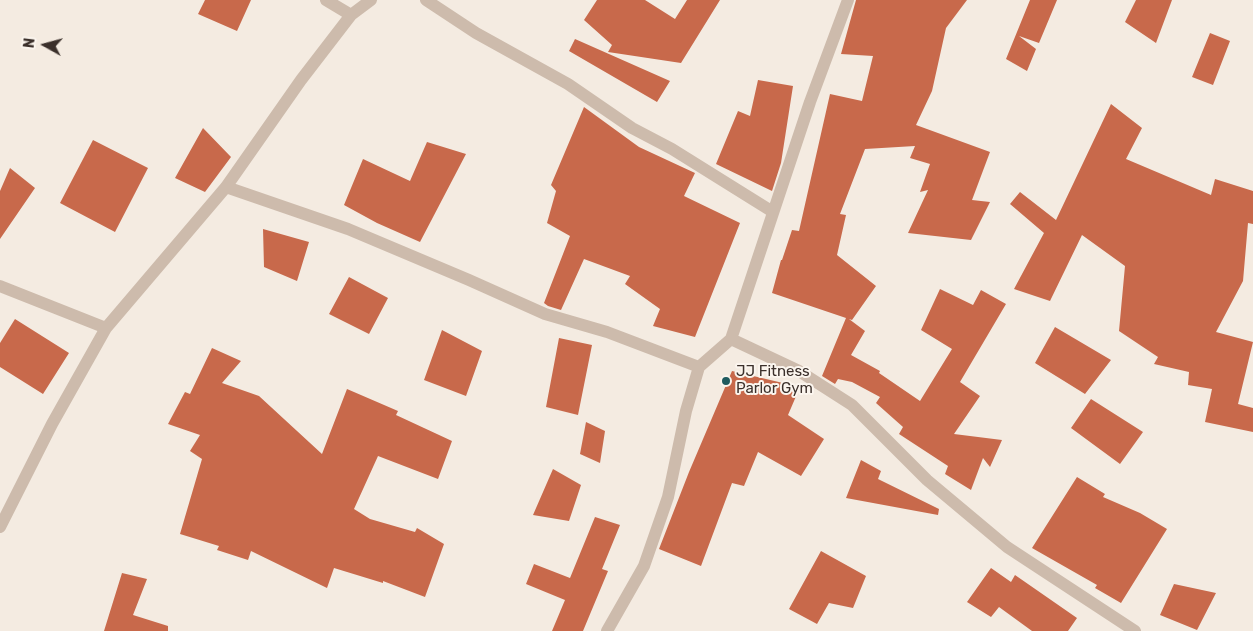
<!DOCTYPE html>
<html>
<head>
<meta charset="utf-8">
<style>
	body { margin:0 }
	#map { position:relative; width:1253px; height:631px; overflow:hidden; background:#f4ebe1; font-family:Rubik,sans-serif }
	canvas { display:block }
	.north { position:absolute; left:20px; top:20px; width:50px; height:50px; -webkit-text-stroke:4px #fbf5ee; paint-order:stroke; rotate:277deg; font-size:14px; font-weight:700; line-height:20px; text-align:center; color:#3b302b }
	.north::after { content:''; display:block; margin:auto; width:18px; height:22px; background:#3b302b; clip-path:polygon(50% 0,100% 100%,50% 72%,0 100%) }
</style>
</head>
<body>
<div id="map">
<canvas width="1253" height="631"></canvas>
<div class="north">N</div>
</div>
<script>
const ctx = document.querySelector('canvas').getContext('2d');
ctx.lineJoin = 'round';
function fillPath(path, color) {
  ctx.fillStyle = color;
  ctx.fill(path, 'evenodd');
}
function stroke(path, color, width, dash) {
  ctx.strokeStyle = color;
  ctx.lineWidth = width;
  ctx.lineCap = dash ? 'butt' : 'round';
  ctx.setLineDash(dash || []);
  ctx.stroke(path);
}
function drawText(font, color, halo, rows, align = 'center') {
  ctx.font = font + ' Rubik,sans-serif';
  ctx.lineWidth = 4;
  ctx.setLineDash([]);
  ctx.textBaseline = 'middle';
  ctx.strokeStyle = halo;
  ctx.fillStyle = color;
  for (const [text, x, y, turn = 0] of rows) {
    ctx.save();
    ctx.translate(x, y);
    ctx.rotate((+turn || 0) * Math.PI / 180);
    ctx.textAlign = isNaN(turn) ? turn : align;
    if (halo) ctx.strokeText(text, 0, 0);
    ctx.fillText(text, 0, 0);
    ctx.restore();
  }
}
const building = new Path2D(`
	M205,0H251L237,31L198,14Z
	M597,0H645L675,19L687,0H720L681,63L608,52L612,45L584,20Z
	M856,0H967L946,28L932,91L916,125L990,152L972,200L990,202L971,240L908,233L928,190L920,192L930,164L910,158L915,146L865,149L840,214L846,215L837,255L876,286L852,320L849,319L865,331L851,355L880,371L879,373L920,401L952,349L921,330L940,289L973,305L981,290L1006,304L960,382L980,396L954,434L1002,440L990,467L983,458L971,490L945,474L948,466L899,434L903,427L876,403L880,397L852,382L838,379L835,384L822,376L846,318L772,293L781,260H782L792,230L799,231L830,94L862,101L873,56L841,54Z
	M1030,0H1057L1039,43L1019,36L1036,49L1027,71L1006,59Z
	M1136,0H1172L1156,43L1125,22Z
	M1210,33L1230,41L1213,85L1192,77Z
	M575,39L670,81L657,102L569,51Z
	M758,80L793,86L781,163L772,191L716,164L738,111L750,116Z
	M1111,104L1142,128L1126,159L1211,195L1215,179L1253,191V224L1248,223L1243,281L1216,332L1253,342L1238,404L1253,408V432L1205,422L1212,389L1188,385L1189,372L1154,364L1158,357L1119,331L1125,266L1082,235L1050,301L1014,289L1044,233L1010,204L1020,192L1056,220Z
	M584,107L639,147L695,173L684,196L740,223L695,337L653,326L660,309L625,284L630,276L584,259L561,310L548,306L544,303L570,236L547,223L556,191L551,185Z
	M203,128L231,157L205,192L175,178Z
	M93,140L148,168L115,232L60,203Z
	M427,142L466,154L420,242L377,223L344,205L363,159L410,181Z
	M10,168L35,188L0,239V191Z
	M263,229L309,242L297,281L264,267Z
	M349,277L388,298L369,334L329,314Z
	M15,319L69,353L43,394L0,367V343Z
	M1055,327L1111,360L1085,394L1035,363Z
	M442,330L482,351L466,396L424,380Z
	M559,338L592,345L578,415L546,407Z
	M212,348L241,361L222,383L259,396L322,454L347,389L398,411L396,415L452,441L438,479L378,456L354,509L370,519L415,532L417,528L444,544L425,597L383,581V583L334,568L327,588L251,551L248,560L217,550L219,546L180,534L202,459L190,451L200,435L168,424L185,392L190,394Z
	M732,371L800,387L788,415L824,439L801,476L758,452L744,486L732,483L701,566L659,549L689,472Z
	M1091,399L1143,432L1120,464L1071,428Z
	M586,422L605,431L600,463L580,454Z
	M861,460L881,471L878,479L939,509L938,515L846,498Z
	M553,469L581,485L569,521L533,515Z
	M1077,477L1105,494L1103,497L1140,513L1167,529L1121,603L1095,588L1097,585L1032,548Z
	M595,517L620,525L602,569L608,571L583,631H552L565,600L526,584L534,564L570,578Z
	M821,551L866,576L853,608L829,603L817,624L789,609Z
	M991,568L1011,582L1015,575L1077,618L1068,631H1032L999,607L991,617L967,602Z
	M122,573L147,579L133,615L168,626V631H104Z
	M1174,584L1216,593L1197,630L1160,615Z`);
const minor = new Path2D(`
	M326,0L351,15
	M426,0L476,33L568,84L632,128L672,149L773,212
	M226,187L348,229L469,280L545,314L607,332L699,367
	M0,286L106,328
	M731,339L799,371L852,405L927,480L1007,547L1135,631
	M0,527L52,424L106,328L226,187L301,80L351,15L371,0
	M607,631L644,566L668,497L686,411L699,367L731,339L810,102L848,0`);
const markers = [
	[726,381,5,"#1f5a5e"]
];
const poiNames = [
	["JJ Fitness",736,372],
	["Parlor Gym",736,389]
];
fillPath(building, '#c8694b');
stroke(minor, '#cdbbac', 12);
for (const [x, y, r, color] of markers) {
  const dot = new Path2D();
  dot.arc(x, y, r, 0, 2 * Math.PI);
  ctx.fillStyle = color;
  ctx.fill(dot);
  stroke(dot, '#fbf5ee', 2);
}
drawText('15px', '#3b302b', '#fbf5ee', poiNames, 'left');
</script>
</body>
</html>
